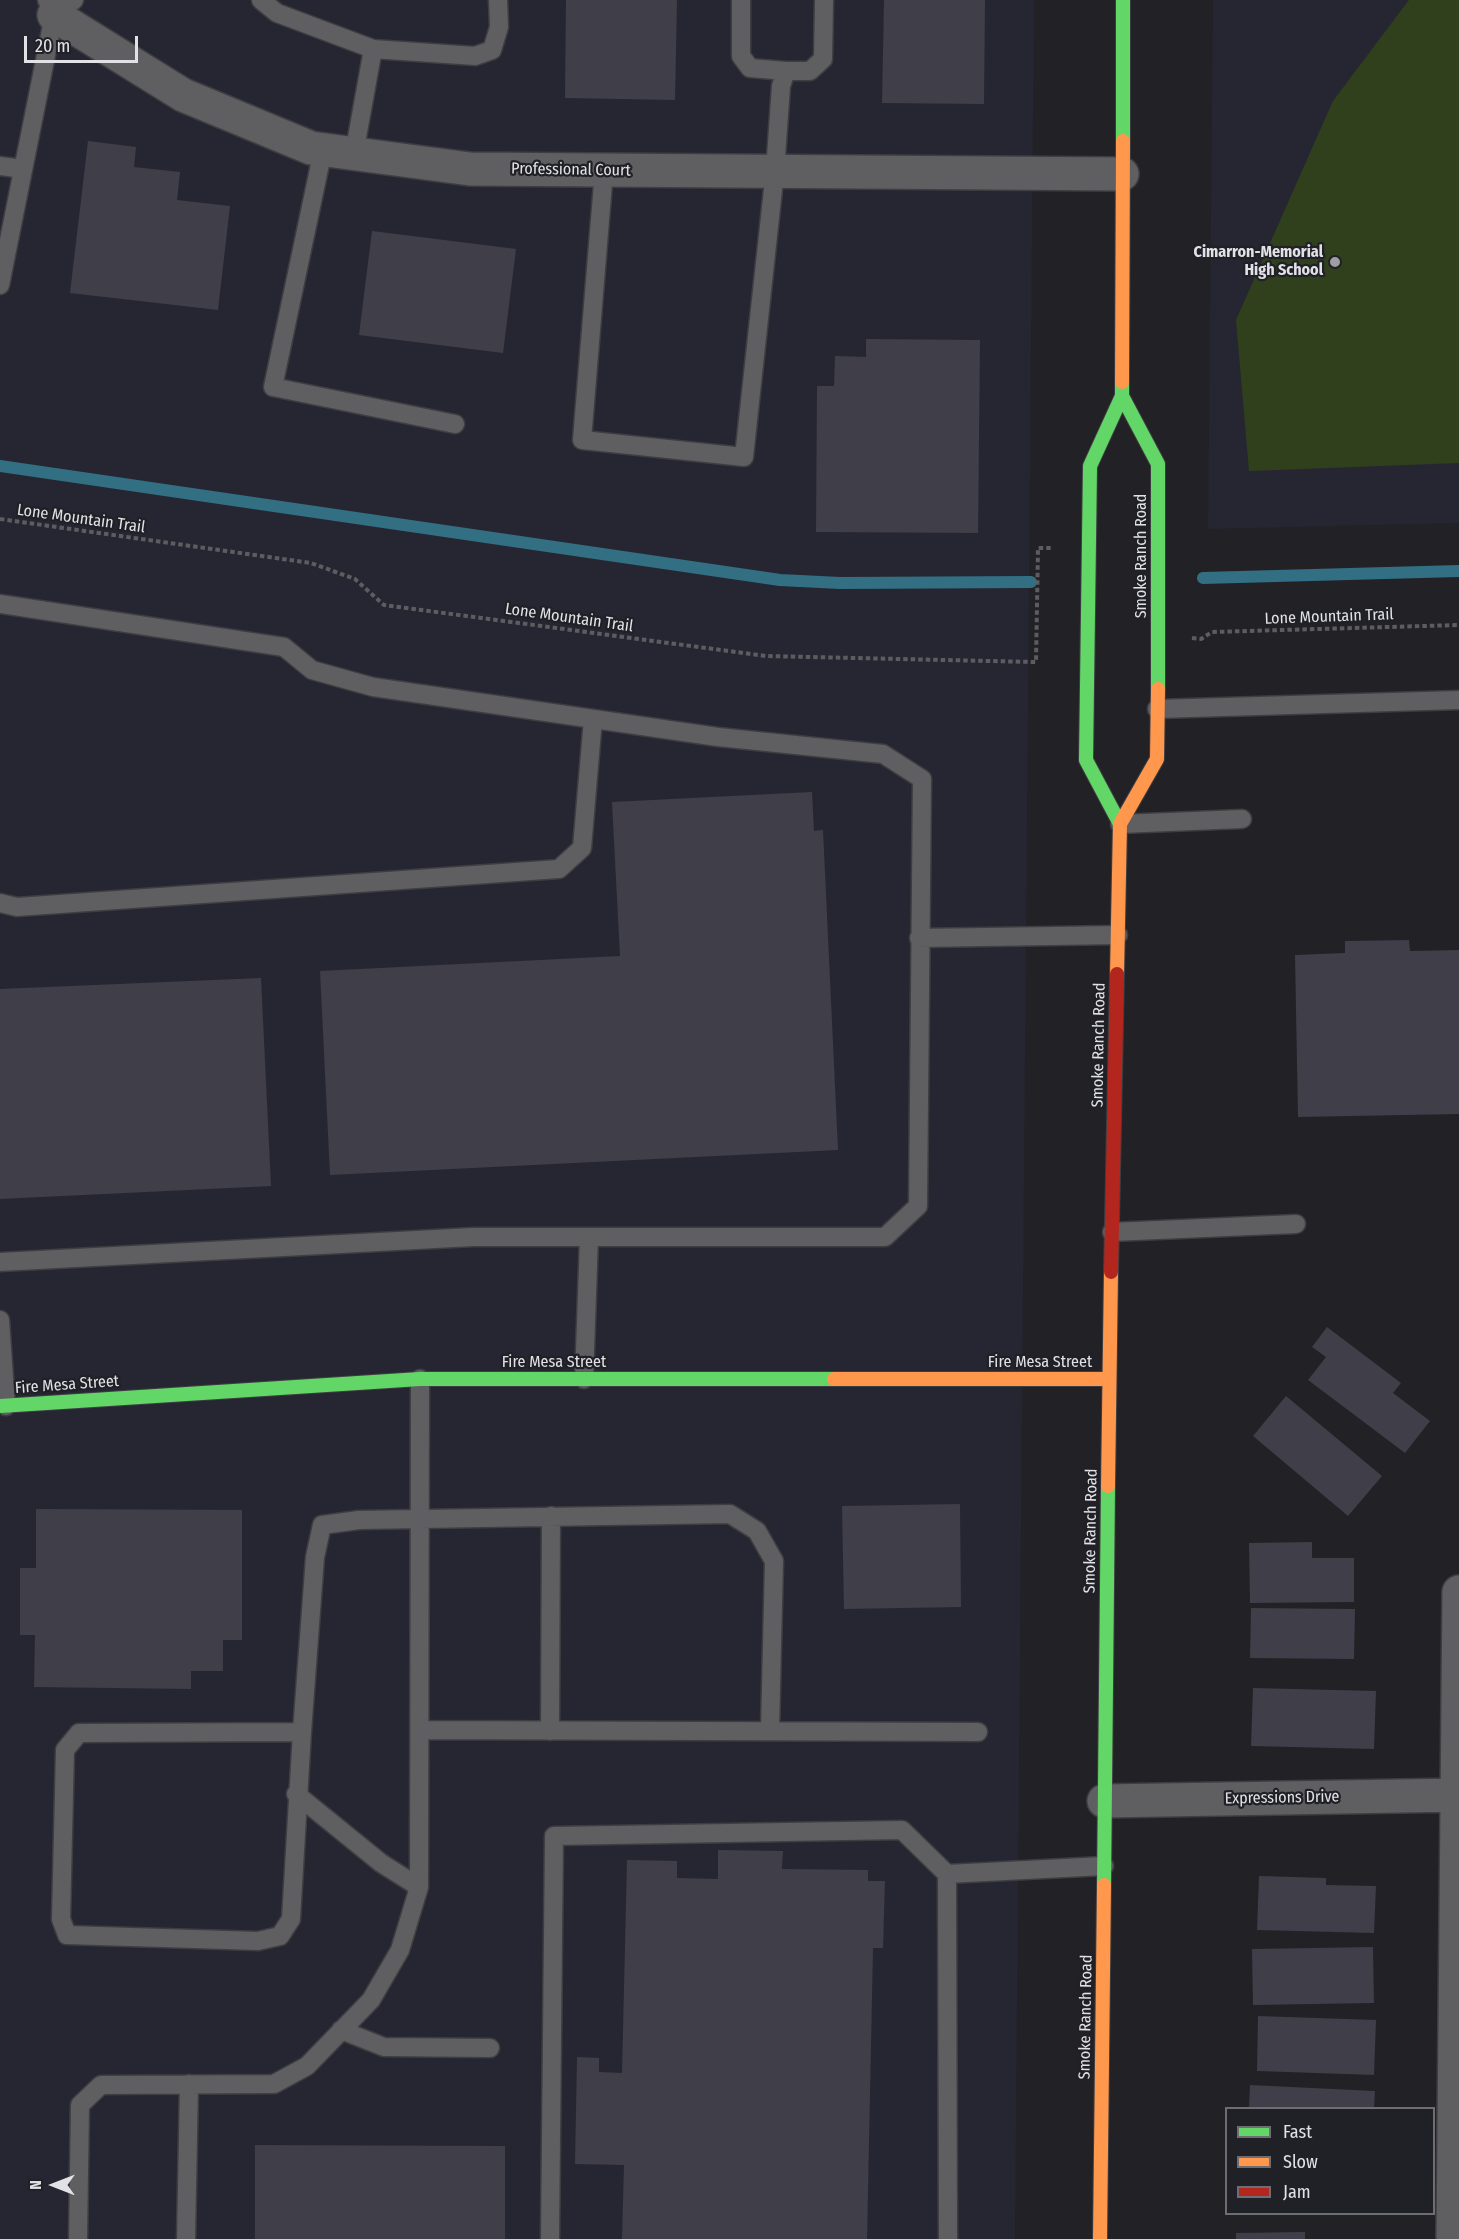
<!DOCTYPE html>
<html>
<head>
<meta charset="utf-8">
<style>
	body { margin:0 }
	#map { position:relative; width:1459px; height:2239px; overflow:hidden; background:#212126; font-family:"Fira Sans Condensed",sans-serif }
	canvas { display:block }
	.legend { position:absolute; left:1225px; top:2107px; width:210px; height:108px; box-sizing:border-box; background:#202027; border:2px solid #6d6d73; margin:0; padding:8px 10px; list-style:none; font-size:18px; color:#e1e1e6 }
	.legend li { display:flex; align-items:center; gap:12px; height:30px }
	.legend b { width:30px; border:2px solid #6d6d73 }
	.north { position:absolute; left:24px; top:2155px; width:60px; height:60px; -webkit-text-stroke:4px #202027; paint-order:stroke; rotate:270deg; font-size:16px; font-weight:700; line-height:24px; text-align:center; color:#e1e1e6 }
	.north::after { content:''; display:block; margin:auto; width:21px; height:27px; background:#e1e1e6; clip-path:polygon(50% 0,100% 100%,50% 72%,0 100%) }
	.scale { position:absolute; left:24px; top:36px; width:114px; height:27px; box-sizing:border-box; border:3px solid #e1e1e6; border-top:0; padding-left:8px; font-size:18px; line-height:21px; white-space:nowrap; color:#e1e1e6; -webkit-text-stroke:4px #202027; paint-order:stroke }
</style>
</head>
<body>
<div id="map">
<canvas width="1459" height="2239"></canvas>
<ul class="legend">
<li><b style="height:8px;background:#63d668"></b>Fast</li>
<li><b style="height:8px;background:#ff974d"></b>Slow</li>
<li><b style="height:8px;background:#b3261e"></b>Jam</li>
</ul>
<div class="north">N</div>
<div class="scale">20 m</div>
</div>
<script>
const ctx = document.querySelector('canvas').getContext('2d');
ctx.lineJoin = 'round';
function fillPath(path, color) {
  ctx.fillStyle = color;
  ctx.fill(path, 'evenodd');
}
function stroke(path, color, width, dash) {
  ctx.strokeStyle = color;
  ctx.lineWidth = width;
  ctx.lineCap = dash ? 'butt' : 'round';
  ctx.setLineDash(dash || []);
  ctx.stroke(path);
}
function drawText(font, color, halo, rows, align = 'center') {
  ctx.font = font + ' "Fira Sans Condensed",sans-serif';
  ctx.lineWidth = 4.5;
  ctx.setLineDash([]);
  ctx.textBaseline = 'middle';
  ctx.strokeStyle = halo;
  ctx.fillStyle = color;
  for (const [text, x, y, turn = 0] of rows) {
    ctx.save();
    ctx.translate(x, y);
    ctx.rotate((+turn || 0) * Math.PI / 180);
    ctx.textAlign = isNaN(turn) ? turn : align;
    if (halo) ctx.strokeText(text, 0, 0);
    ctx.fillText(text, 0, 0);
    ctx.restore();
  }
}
const built = new Path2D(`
	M0,0H1034L1015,2239H0Z
	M1213,0H1459V523L1208,529Z`);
const green = new Path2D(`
	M1409,0H1459V463L1249,471L1236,320L1333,101Z`);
const stream = new Path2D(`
	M0,466L780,580L840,583L1031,582
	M1203,578L1459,571`);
const building = new Path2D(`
	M566,0H677L675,100L565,98Z
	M884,0H985L984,104L882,103Z
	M88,141L136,147L134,167L180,172L177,200L230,206L218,310L70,293Z
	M372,231L516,249L503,353L359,335Z
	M866,339L980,340L978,533L816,532L817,386H834L835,356L866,357Z
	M812,792L814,831L823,830L838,1150L330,1175L320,971L620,956L612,802Z
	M1409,940L1410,951L1459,950V1114L1298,1117L1295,955L1345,953V941Z
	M261,978L271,1186L0,1199V989Z
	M1327,1327L1401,1383L1393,1393L1430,1421L1405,1453L1308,1380L1326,1357L1312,1347Z
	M1286,1396L1382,1476L1348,1516L1253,1436Z
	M960,1504L961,1607L844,1609L842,1506Z
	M36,1509L242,1510V1640H223V1671H191V1689L34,1687L35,1635H20V1568H36Z
	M1312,1542V1558H1354V1602L1250,1603L1249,1543Z
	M1251,1608L1355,1609L1354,1659L1250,1658Z
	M1253,1688L1376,1691L1374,1749L1251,1746Z
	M718,1850L783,1851L782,1869L868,1870V1881H885L883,1948H873L867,2239H622L624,2165L575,2164L577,2057L599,2058V2072L622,2073L627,1860L677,1861V1878L718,1879Z
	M1259,1876L1326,1878V1885L1376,1886L1374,1933L1257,1930Z
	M1373,1947L1374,2003L1253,2005L1252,1949Z
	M1258,2016L1376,2020L1374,2075L1257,2071Z
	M1250,2085L1375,2091L1374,2108H1249Z
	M255,2145L505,2146V2239H255Z
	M1305,2232V2239H1236V2233Z`);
const path = new Path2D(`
	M0,519L311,563L355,579L384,605L766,656L1036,662L1038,548H1053
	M1192,638L1201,639L1212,632L1459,625`);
const lane = new Path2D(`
	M261,0L277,13L373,49L354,154
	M741,0V56L750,68L786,71
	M54,15L74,0
	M373,49L475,56L492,50L499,27L498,0
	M323,150L273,387L455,424
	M0,166L23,169
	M604,171L582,440L744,457L775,171L781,86L786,71H810L823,59L824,0
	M0,285L54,15L47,0
	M0,604L284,647L312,670L373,687L718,737L883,754L922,779L918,1206L885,1237H473L0,1262
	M1157,709L1459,700
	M1120,824L1242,819
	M0,903L17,907L559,869L582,848L593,719
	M919,938L1118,935
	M1112,1232L1296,1224
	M0,1320L6,1406
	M584,1379L589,1237
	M420,1730L978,1732
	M550,1731L551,1516
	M302,1732L291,1919L280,1936L258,1941L67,1935L61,1919L65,1750L79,1733L302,1732L315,1557L322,1525L359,1520L730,1514L757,1531L774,1561L770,1731
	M296,1794L381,1863L419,1887
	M341,2030L384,2047L490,2048
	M78,2239L80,2105L101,2085L274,2084L307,2066L371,2000L400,1950L419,1887L420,1379
	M186,2239L189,2084
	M550,2239L554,1836L902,1830L947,1874
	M948,2239L947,1874L1104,1866`);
const street = new Path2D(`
	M54,15L183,95L311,148L470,169L1122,174
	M1104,1801L1459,1795
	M1453,2236L1459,1592`);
const fast = new Path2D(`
	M1123,141V0
	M1122,396L1158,464V689
	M1120,824L1086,760L1090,466L1122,396V382
	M0,1406L420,1379H834
	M1104,1885L1108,1486`);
const slow = new Path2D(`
	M1122,382L1123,141
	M1117,974L1120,824L1157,759L1158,689
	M834,1379H1109
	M1108,1486L1111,1272
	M1100,2239L1104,1885`);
const jam = new Path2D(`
	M1111,1272L1117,974`);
const markers = [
	[1335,262,6,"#9e9ea3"]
];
const streetNames = [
	["Professional Court",571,170,1],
	["Lone Mountain Trail",81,519,8],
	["Smoke Ranch Road",1142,556,-90],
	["Lone Mountain Trail",1329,617,-2],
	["Lone Mountain Trail",569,618,8],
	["Smoke Ranch Road",1099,1045,-89],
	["Fire Mesa Street",554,1363],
	["Fire Mesa Street",1040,1363],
	["Fire Mesa Street",67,1385,-4],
	["Smoke Ranch Road",1091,1531,-89],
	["Expressions Drive",1282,1798,-1],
	["Smoke Ranch Road",1086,2017,-89]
];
const poiNames = [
	["Cimarron-Memorial",1323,253],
	["High School",1323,271]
];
fillPath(built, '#262632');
fillPath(green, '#31401c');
stroke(stream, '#326f83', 12);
fillPath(building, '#403e48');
stroke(lane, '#3e3e42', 21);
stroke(street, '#3e3e42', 36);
stroke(fast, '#3e3e42', 16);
stroke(slow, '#3e3e42', 16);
stroke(jam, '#3e3e42', 16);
stroke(path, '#5d5d61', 4, [4.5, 3]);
stroke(lane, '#5f5f62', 18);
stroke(street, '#5f5f62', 33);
stroke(fast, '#63d668', 14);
stroke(slow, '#ff974d', 14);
stroke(jam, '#b3261e', 14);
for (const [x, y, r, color] of markers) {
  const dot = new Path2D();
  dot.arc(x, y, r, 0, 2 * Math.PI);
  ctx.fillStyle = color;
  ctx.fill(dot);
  stroke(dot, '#202027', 2);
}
drawText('16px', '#e1e1e6', '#202027', streetNames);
drawText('bold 16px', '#e1e1e6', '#202027', poiNames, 'right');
</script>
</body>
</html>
